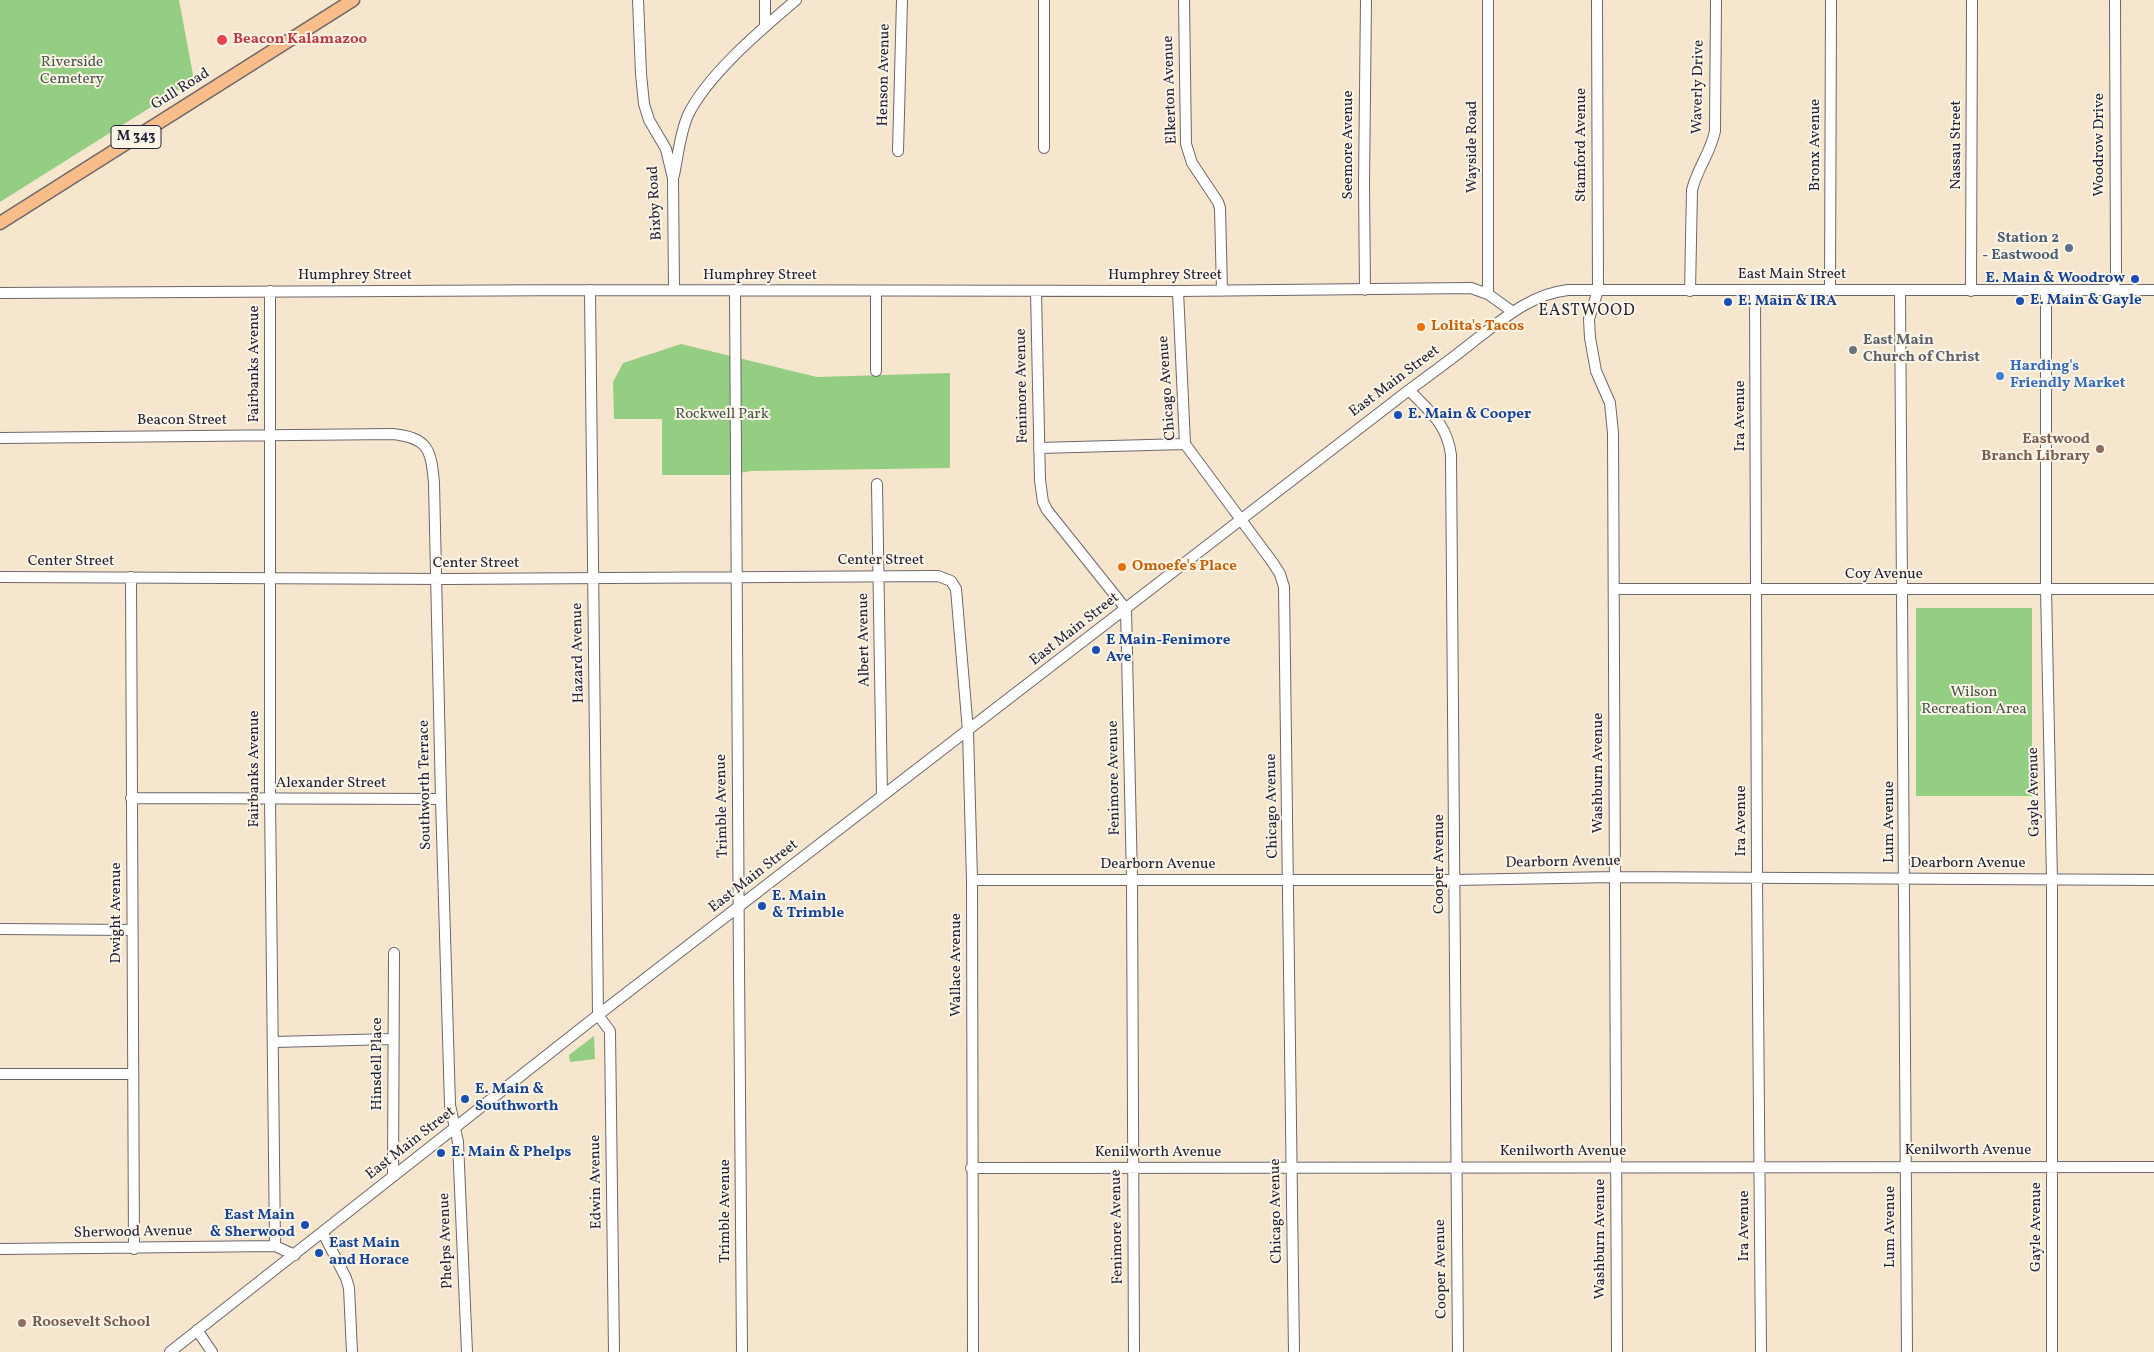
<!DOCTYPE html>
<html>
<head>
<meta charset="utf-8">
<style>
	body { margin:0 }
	canvas { display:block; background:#f7e6ce }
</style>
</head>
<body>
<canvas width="2154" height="1352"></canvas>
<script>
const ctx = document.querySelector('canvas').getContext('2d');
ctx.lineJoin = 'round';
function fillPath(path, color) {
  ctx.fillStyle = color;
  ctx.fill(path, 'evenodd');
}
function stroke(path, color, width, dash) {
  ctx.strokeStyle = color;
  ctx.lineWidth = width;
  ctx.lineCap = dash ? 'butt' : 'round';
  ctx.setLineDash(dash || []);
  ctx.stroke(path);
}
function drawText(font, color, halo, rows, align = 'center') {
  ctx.font = font + ' Vollkorn,serif';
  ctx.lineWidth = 4;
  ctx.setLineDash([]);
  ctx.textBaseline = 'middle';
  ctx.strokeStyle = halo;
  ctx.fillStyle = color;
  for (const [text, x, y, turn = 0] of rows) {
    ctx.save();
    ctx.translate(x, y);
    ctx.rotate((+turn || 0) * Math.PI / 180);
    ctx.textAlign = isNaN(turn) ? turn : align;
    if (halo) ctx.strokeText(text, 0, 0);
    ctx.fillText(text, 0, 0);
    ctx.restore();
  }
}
const green = new Path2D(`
	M0,0H179L194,80L0,202Z
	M681,344L817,377L950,373V468L751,471L728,475H662V419H614L613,382L623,363Z
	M1916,608H2032V796H1916Z
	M594,1036L595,1059L570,1062L569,1055Z`);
const minor = new Path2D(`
	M638,0L641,74L644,104L649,120L666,149L673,178L674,290
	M765,0V27
	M1044,0V148
	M1184,0L1186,144L1192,163L1218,202L1220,208L1222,291
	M1597,0L1598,290L1589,319L1590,338L1596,371L1610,403L1613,433L1617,1352
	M898,151L902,0
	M674,175C678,156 680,133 688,115C708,74 762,29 796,0
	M590,290L598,1015L610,1031L614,1352
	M735,290C735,644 740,998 742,1352
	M1365,290L1364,184L1366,0
	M1755,290L1757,878L1761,1352
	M2113,290L2116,277L2115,0
	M270,291V798L275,1246
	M1036,291L1040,480L1043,502L1047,510L1126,609L1132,880L1134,1352
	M1178,291L1185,444L1273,563L1280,574L1284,587L1294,1352
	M1690,291L1692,190C1697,169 1711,152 1715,131L1716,0
	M1830,291L1831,0
	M1900,291L1907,1352
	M1971,291L1972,0
	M2046,291V589L2052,880V1352
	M0,293L590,290L1178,291L1471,288L1488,294L1513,312
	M1488,294V0
	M876,371V291
	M1409,390C1430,412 1447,424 1451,455L1458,1352
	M0,438L393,434C428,438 431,449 434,483L441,799L450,1105L458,1142L467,1352
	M1039,448L1185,444
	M877,484L882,796
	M0,577L447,579L938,576L951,581L956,589L968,731L972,880L973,1352
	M131,577L134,1249
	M1614,589H2154
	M131,798L441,799
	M972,880H1455L1614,877L2154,880
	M0,929L132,930
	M274,1042L393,1039
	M0,1074H132
	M971,1168L2154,1167
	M393,1176L394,953
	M323,1233L346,1278L349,1288L352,1352
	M0,1249L275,1246L295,1255
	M197,1330L212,1352
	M170,1352L598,1015L1409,390C1431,374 1453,358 1474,341C1503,319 1531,294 1568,290H2154`);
const major = new Path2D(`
	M0,223L353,0`);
const markers = [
	[222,40,6,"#e0444e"],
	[2069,248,5,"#5c6f8a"],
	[2135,279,5,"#1a4fb4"],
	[2020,301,5,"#1a4fb4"],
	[1728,302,5,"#1a4fb4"],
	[1421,327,5,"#e8710a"],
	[1853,350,5,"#6b7280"],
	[2000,376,5,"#3f7fe0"],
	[1398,415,5,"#1a4fb4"],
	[2100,449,5,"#8d6e63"],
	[1122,567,5,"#e8710a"],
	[1096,650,5,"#1a4fb4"],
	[762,906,5,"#1a4fb4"],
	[465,1099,5,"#1a4fb4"],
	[441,1153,5,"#1a4fb4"],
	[305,1225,5,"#1a4fb4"],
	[319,1253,5,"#1a4fb4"],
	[22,1323,5,"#8d6e63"]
];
const shields = [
	[136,137,50]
];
const shieldNames = [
	["M 343",136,137]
];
const healthNames = [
	["Beacon Kalamazoo",233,40]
];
const parkNames = [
	["Riverside",72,63],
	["Cemetery",72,80],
	["Rockwell Park",722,415],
	["Wilson",1974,693],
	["Recreation Area",1974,710]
];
const streetNames = [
	["Henson Avenue",885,75,-89],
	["Waverly Drive",1699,87,-89],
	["Gull Road",181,90,-32],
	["Elkerton Avenue",1171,90,-92],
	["Seemore Avenue",1349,145,-90],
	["Stamford Avenue",1582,145,-90],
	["Bronx Avenue",1816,145,-90],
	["Nassau Street",1957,145,-90],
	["Woodrow Drive",2100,145,-90],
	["Wayside Road",1473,147,-90],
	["Bixby Road",656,203,-93],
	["East Main Street",1792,275],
	["Humphrey Street",355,276],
	["Humphrey Street",760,276],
	["Humphrey Street",1165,276],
	["Fairbanks Avenue",255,364,-90],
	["East Main Street",1395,382,-37],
	["Fenimore Avenue",1023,386,-91],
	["Chicago Avenue",1168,388,-94],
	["Ira Avenue",1741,416,-90],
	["Beacon Street",182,421],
	["Center Street",881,561],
	["Center Street",71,562],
	["Center Street",476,564],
	["Coy Avenue",1884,575],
	["East Main Street",1075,630,-38],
	["Albert Avenue",865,640,-91],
	["Hazard Avenue",579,653,-91],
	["Fairbanks Avenue",255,769,-90],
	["Washburn Avenue",1599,773,-90],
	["Fenimore Avenue",1115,778,-91],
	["Alexander Street",331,784],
	["Southworth Terrace",426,785,-91],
	["Gayle Avenue",2035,792,-91],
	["Trimble Avenue",723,806,-91],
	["Chicago Avenue",1273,806,-91],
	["Ira Avenue",1742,821,-90],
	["Lum Avenue",1890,822,-90],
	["Dearborn Avenue",1563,863,-1],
	["Cooper Avenue",1440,864,-90],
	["Dearborn Avenue",1968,864],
	["Dearborn Avenue",1158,865],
	["East Main Street",754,877,-38],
	["Dwight Avenue",117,913,-90],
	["Wallace Avenue",957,965,-90],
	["Hinsdell Place",378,1064,-90],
	["East Main Street",411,1144,-38],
	["Kenilworth Avenue",1968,1151],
	["Kenilworth Avenue",1563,1152],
	["Kenilworth Avenue",1158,1153],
	["Edwin Avenue",597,1182,-91],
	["Trimble Avenue",726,1211,-90],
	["Chicago Avenue",1277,1211,-91],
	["Ira Avenue",1745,1226,-90],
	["Fenimore Avenue",1118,1227,-91],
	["Lum Avenue",1891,1227,-90],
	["Gayle Avenue",2037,1227,-90],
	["Sherwood Avenue",133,1233,-1],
	["Washburn Avenue",1601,1239,-90],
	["Phelps Avenue",447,1241,-92],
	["Cooper Avenue",1442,1269,-91]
];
const serviceNames = [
	["Station 2",2059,239],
	["- Eastwood",2059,256]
];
const transitNames = [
	["E. Main & Woodrow",2125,279,"right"],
	["E. Main & Gayle",2030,301],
	["E. Main & IRA",1738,302],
	["E. Main & Cooper",1408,415],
	["E Main-Fenimore",1106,641],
	["Ave",1106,658],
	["E. Main",772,897],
	["& Trimble",772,914],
	["E. Main &",475,1090],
	["Southworth",475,1107],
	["E. Main & Phelps",451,1153],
	["East Main",295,1216,"right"],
	["& Sherwood",295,1233,"right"],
	["East Main",329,1244],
	["and Horace",329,1261]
];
const foodNames = [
	["Lolita's Tacos",1431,327],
	["Omoefe's Place",1132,567]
];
const worshipNames = [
	["East Main",1863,341],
	["Church of Christ",1863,358]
];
const shopNames = [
	["Harding's",2010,367],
	["Friendly Market",2010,384]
];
const educationNames = [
	["Eastwood",2090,440],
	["Branch Library",2090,457],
	["Roosevelt School",32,1323,"left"]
];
const neighbourhoodNames = [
	["EASTWOOD",1587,312]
];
fillPath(green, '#93ce82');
stroke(minor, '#6d676e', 12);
stroke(major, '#6d676e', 15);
stroke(minor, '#fff', 10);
stroke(major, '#f8bd89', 12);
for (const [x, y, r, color] of markers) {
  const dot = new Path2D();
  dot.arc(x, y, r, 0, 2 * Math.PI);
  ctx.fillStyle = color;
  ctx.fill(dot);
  stroke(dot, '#fcf5e5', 2);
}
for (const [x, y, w] of shields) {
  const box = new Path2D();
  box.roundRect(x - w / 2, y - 11.5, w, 23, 4);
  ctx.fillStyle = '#fcf5e5';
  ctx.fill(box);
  stroke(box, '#22223b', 1);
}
drawText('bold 14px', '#22223b', null, shieldNames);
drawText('bold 15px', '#be3a42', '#fcf5e5', healthNames, 'left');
drawText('15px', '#445650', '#fcf5e5', parkNames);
drawText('15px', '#22223b', '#fcf5e5', streetNames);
drawText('bold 15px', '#4e5e75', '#fcf5e5', serviceNames, 'right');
drawText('bold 15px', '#164399', '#fcf5e5', transitNames, 'left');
drawText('bold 15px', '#c56008', '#fcf5e5', foodNames, 'left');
drawText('bold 15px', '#5b616d', '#fcf5e5', worshipNames, 'left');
drawText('bold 15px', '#366cbe', '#fcf5e5', shopNames, 'left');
drawText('bold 15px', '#785e54', '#fcf5e5', educationNames, 'right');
ctx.letterSpacing = '1px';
drawText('16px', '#22223b', '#fcf5e5', neighbourhoodNames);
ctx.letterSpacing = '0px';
</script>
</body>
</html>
